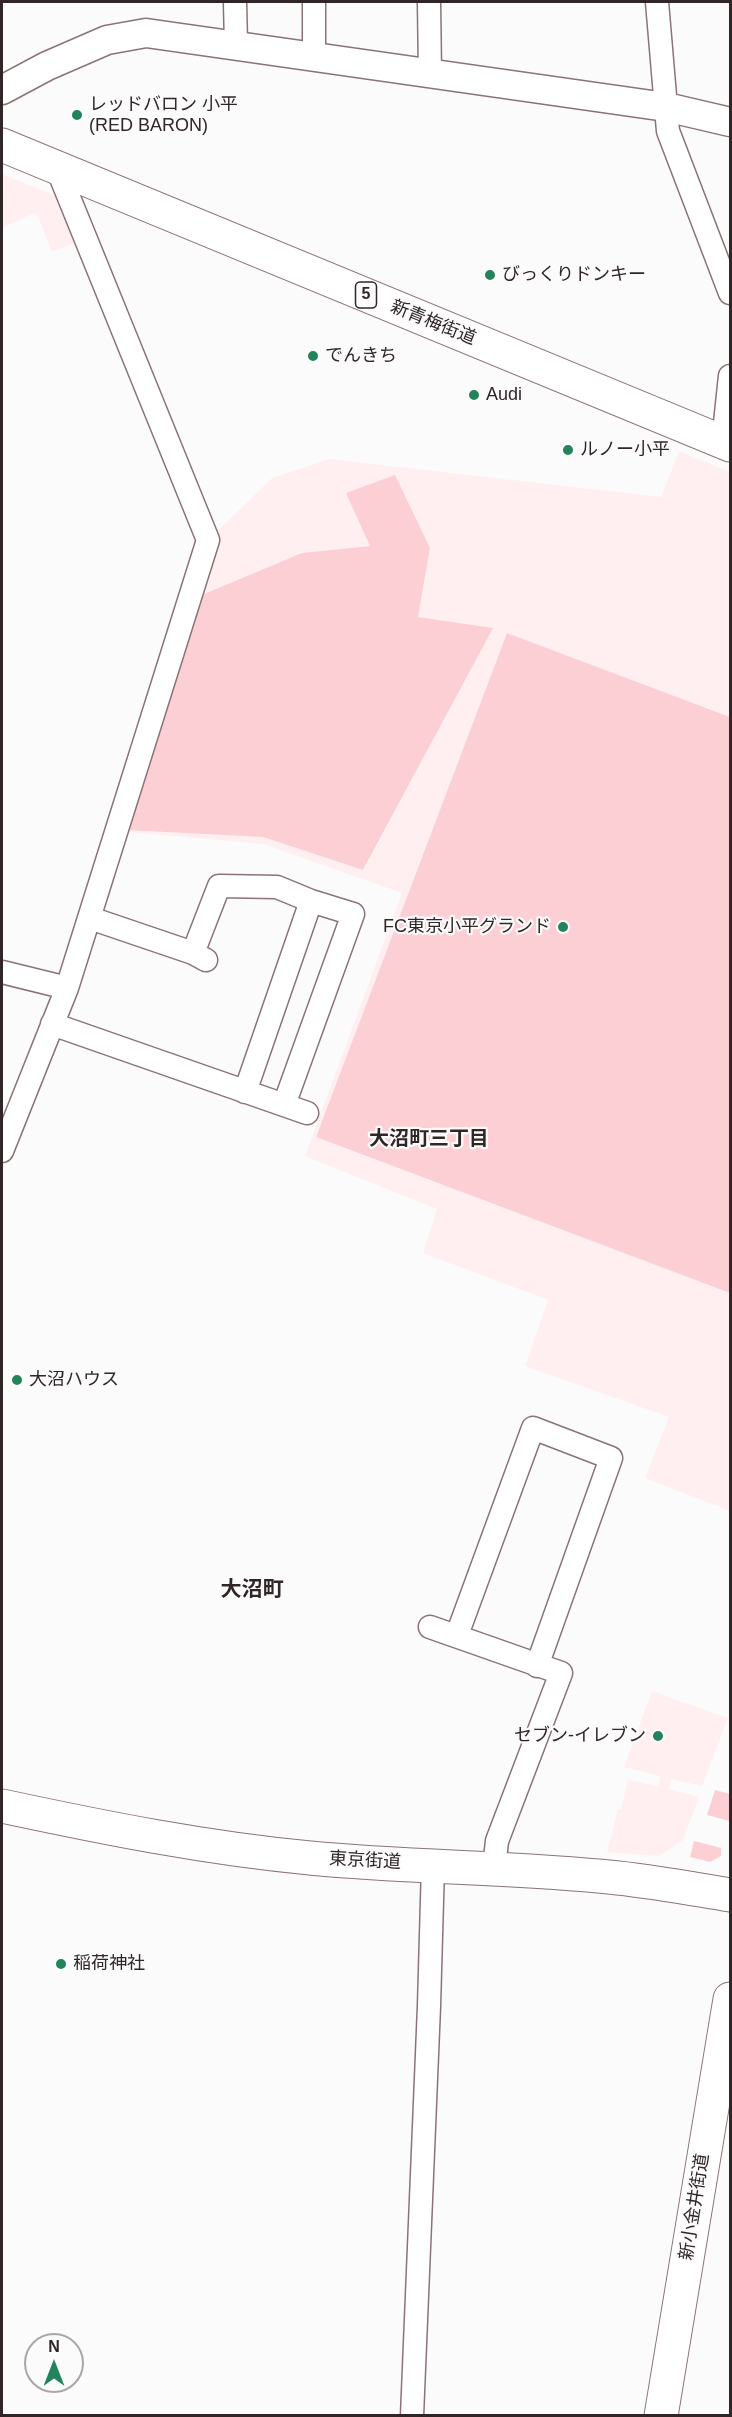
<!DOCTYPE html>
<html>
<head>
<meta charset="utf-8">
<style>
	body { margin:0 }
	#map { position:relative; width:732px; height:2417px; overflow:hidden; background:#fbfbfb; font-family:Arial,sans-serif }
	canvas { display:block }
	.frame { position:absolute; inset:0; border:3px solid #312627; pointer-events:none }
	.north { position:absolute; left:24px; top:2333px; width:60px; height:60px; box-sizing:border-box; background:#fbfbfb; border:2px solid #aaa6a6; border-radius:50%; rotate:0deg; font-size:16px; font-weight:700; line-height:24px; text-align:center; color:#312627 }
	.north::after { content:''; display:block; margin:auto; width:21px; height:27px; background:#24835b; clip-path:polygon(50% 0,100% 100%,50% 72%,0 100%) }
</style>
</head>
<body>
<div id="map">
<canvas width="732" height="2417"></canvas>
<div class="frame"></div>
<div class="north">N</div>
</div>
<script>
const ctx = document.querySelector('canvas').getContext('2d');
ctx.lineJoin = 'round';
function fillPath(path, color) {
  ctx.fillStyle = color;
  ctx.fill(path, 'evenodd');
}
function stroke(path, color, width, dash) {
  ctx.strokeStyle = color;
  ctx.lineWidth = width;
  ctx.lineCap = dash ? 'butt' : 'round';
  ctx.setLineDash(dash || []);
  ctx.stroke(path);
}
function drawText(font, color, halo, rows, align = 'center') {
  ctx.font = font + ' Arial,"Noto Sans JP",sans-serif';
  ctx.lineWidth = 4.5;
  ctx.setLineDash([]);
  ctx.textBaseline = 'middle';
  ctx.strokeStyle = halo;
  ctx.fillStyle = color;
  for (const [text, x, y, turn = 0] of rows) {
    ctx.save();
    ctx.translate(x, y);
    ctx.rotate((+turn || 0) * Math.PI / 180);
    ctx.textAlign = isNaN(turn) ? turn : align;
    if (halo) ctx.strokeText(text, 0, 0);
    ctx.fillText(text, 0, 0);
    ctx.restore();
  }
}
const built = new Path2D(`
	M2,174L57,196L75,243L52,252L38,216L34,213L2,228Z
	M679,451L730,472V717L507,633L316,1137L730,1293V1511L645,1478L669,1417L525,1366L548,1300L423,1253L437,1209L305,1156L402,893L263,844L116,831L208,540L272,478L329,459L661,497ZM370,546L430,549L418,617L492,628L364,870L263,837L126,830L302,553Z
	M652,1691L728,1718L702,1786L671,1779L669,1789L699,1797L683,1840L659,1856L607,1852L618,1809H621L628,1780L658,1786L660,1776L624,1767Z`);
const green = new Path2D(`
	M395,475L430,548L418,617L493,628L363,870L263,837L126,830L197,597L302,553L370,546L346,493Z
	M507,633L730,717V1293L316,1137Z
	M715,1790L730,1794L729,1821L707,1815Z
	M694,1841L721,1848V1856L710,1862L690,1857Z`);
const minor = new Path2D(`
	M235,2L236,45
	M314,2V57
	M429,2L430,74
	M657,2L668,131L730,293
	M723,442L730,376
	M90,918L193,953L206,960
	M193,953L219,886L277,887L311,901L353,914L284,1105
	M2,972L67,988
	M52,1024L307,1113
	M245,1092L311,901
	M2,1151L67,988L208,540L57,168
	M430,1627L561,1673L497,1841L494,1868
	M457,1635L533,1428L611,1458L537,1666
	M412,2416L429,2006L433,1865`);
const tertiary = new Path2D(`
	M2,90L47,66L107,40L146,33L666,107L730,122`);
const secondary = new Path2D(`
	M2,1806C105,1828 205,1848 310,1858C413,1868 516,1867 618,1878C656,1882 693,1889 730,1895
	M661,2416L730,1999`);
const primary = new Path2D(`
	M2,145L730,445`);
const markers = [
	[77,115,6,"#24835b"],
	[490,275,6,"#24835b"],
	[313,356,6,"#24835b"],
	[474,395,6,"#24835b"],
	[568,450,6,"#24835b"],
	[563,927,6,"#24835b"],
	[17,1380,6,"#24835b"],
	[658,1736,6,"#24835b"],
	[61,1964,6,"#24835b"]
];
const shields = [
	[366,295,21]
];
const shieldNames = [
	["5",366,295]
];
const poiNames = [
	["レッドバロン 小平",89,105],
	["(RED BARON)",89,126],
	["びっくりドンキー",502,275],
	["でんきち",325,356],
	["Audi",486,395],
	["ルノー小平",580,450],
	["FC東京小平グランド",551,927,"right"],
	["大沼ハウス",29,1380],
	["セブン-イレブン",646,1736,"right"],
	["稲荷神社",73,1964]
];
const streetNames = [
	["新青梅街道",433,323,22],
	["東京街道",365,1861,3],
	["新小金井街道",695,2207,-81]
];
const neighbourhoodNames = [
	["大沼町三丁目",429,1139]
];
const quarterNames = [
	["大沼町",252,1590]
];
fillPath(built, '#ffeff1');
fillPath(green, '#fccfd4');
stroke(minor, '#8b7375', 25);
stroke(tertiary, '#8b7375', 31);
stroke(secondary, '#8b7375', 35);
stroke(primary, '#8b7375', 35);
stroke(minor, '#fff', 22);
stroke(tertiary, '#fff', 28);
stroke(secondary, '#fff', 33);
stroke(primary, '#fff', 33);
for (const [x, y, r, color] of markers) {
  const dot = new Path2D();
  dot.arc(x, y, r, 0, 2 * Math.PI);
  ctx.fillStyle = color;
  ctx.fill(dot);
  stroke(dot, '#fbfbfb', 2);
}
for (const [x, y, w] of shields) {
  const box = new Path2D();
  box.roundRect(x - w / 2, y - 13, w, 26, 4.5);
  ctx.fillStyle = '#fbfbfb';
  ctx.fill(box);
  stroke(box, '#312627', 1.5);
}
drawText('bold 16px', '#312627', null, shieldNames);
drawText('18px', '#312627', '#fbfbfb', poiNames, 'left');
drawText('18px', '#312627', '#fbfbfb', streetNames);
drawText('bold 20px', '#312627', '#fbfbfb', neighbourhoodNames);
drawText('bold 21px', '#312627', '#fbfbfb', quarterNames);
</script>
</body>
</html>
